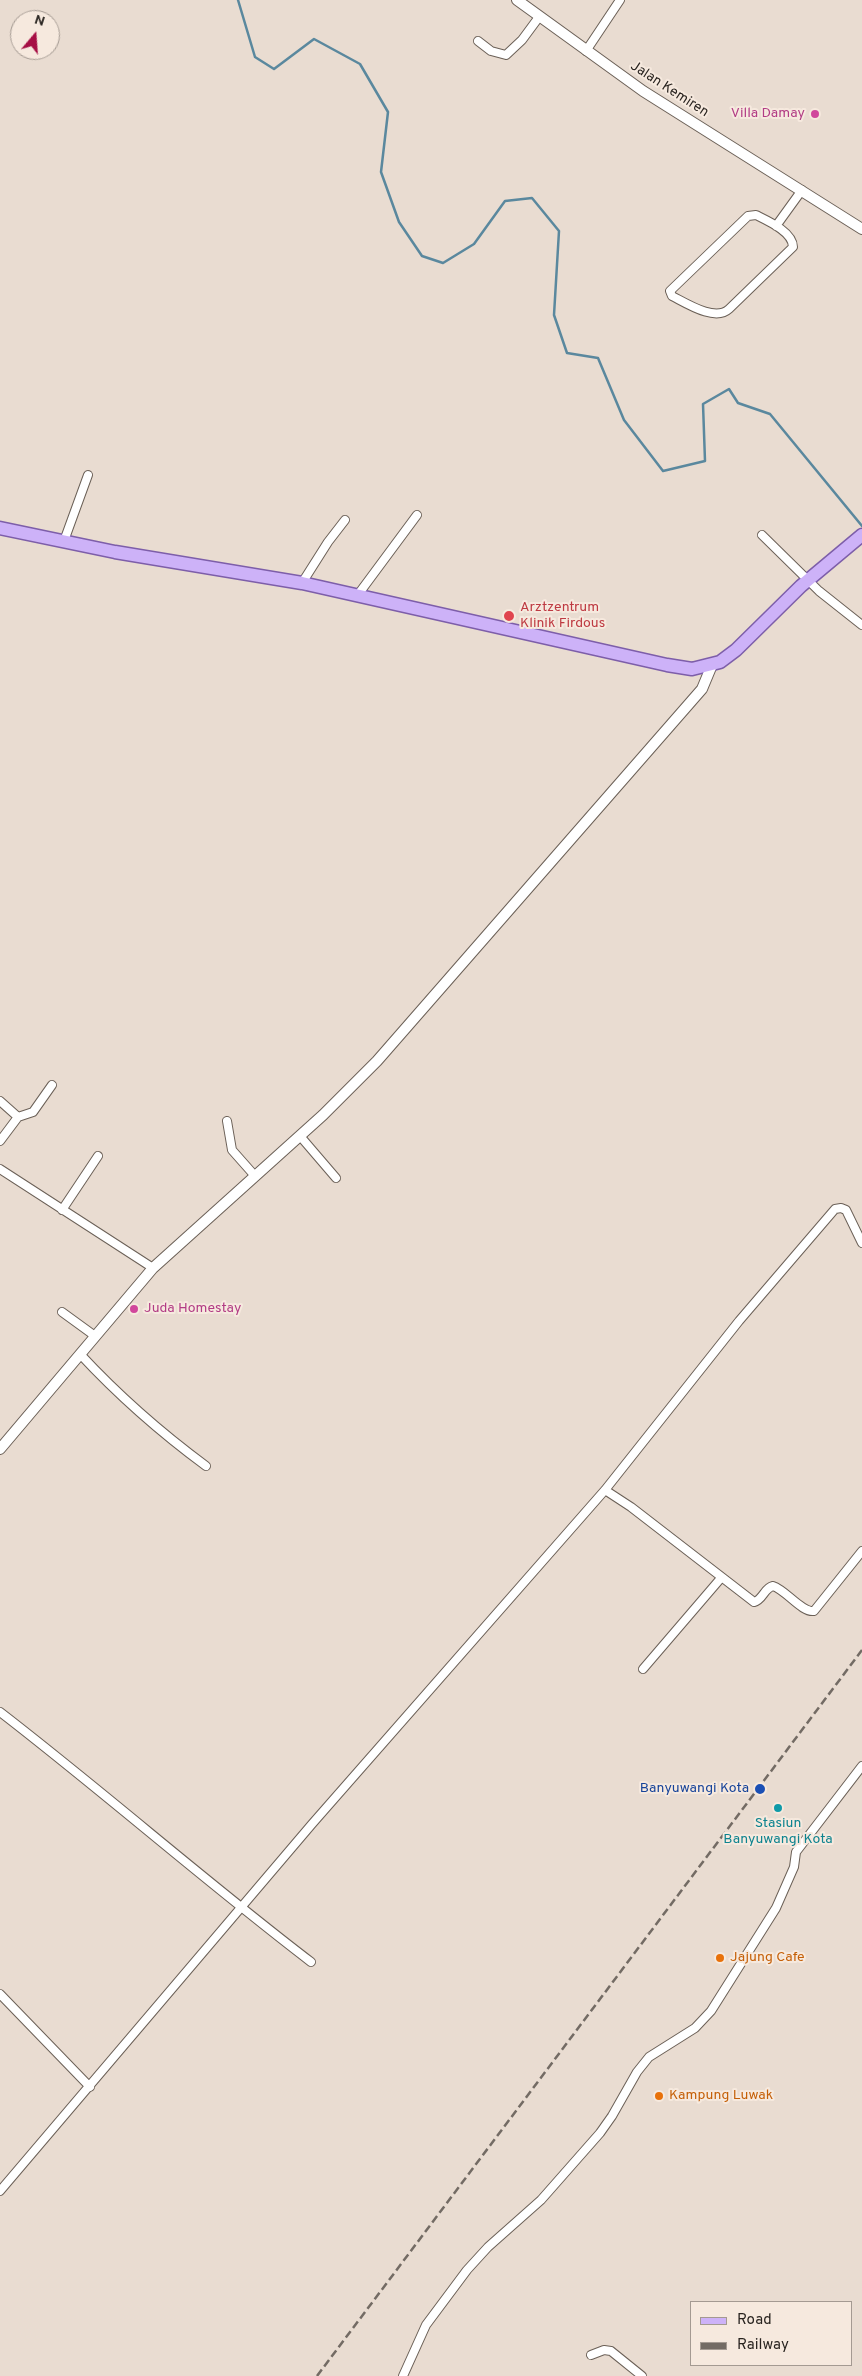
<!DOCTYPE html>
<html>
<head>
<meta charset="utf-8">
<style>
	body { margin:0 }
	#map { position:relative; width:862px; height:2376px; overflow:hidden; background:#e9dcd1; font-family:Overpass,sans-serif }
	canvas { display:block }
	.legend { position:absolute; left:690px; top:2301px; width:162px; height:65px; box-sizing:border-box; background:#f6e9de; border:1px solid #a49a92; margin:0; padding:6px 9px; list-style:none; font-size:15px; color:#28231f }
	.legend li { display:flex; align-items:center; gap:10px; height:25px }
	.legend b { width:25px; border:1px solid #a49a92 }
	.north { position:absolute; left:10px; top:10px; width:50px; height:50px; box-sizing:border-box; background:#f6e9de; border:1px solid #a49a92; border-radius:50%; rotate:18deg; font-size:14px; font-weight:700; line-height:20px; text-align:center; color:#28231f }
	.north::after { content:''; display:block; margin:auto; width:18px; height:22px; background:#a60f45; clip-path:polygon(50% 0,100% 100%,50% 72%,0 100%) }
</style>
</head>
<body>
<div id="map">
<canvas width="862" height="2376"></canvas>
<ul class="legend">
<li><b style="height:6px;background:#cdb2f8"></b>Road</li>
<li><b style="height:6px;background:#736b64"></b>Railway</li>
</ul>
<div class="north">N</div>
</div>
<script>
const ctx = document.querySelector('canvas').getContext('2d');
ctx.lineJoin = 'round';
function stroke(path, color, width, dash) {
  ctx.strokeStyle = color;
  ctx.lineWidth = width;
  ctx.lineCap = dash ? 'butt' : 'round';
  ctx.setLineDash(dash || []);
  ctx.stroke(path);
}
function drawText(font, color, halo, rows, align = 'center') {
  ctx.font = font + ' Overpass,sans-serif';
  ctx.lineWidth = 4;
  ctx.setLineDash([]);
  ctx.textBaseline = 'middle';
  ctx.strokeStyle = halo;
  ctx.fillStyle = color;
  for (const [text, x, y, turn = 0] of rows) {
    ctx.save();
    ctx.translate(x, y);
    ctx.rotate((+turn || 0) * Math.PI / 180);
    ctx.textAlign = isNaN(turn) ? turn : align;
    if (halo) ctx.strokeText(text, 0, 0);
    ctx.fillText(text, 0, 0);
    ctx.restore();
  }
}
const stream = new Path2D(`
	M238,0L255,57L274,69L314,39L360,64L388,112L381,172L399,222L422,256L443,263L474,244L505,201L532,198L559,231L554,315L567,353L598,358L624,420L663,471L705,461L703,404L729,389L738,403L770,414L862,526`);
const minor = new Path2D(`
	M478,41L491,51L506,55L522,40L539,17
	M586,51L620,0
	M756,215C768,221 793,232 793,247L729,309C715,322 686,303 672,296L670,291L748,216Z
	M776,226L802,190
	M762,535L819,591L862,625
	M64,541L88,475
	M302,583L328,542L345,520
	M357,596L417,515
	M0,1101L18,1117L0,1141
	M18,1117L33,1112L52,1085
	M227,1121L232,1150L255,1176
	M300,1136L336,1178
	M0,1169L153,1268
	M62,1210L98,1156
	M62,1312L95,1336
	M80,1354C119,1396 160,1432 206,1466
	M605,1490L631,1507L754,1602C763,1600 764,1588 773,1586C786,1590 802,1613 814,1611L862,1551
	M643,1669L721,1578
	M0,1712C105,1793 205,1881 311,1962
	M0,1994L90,2087
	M0,2191L312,1824L605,1490L739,1321L835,1209L841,1208L846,1210L862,1243
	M591,2355L604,2350L611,2351L642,2376
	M403,2376L426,2325L467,2270L488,2247L541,2200L600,2133L612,2116L637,2072L649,2057L695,2028L711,2011L776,1908L794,1867L796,1852L862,1766`);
const tertiary = new Path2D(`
	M517,0L643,91L862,229
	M0,1449L153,1268L323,1115L377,1061L702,689L712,665`);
const primary = new Path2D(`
	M0,528L115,552L302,583L667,665L692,669L720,662L736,650L801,586L862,535`);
const rail = new Path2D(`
	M317,2376L862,1650`);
const markers = [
	[815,114,5,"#d1479c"],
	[509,616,6,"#e0444e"],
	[134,1309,5,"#d1479c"],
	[760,1789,6,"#1a4fb4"],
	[778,1808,5,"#0f9aa8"],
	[720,1958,5,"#e8710a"],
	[659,2096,5,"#e8710a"]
];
const streetNames = [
	["Jalan Kemiren",669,90,33]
];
const hotelNames = [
	["Villa Damay",805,114],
	["Juda Homestay",144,1309,"left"]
];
const healthNames = [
	["Arztzentrum",520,608],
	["Klinik Firdous",520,624]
];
const transitNames = [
	["Banyuwangi Kota",749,1789]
];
const cultureNames = [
	["Stasiun",778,1824],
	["Banyuwangi Kota",778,1840]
];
const foodNames = [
	["Jajung Cafe",730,1958],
	["Kampung Luwak",669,2096]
];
stroke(stream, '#5a889e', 2.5);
stroke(minor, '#6b6057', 10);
stroke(tertiary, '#6b6057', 12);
stroke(primary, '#7d5ea9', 15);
stroke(minor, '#fff', 8);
stroke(tertiary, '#fff', 10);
stroke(primary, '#cdb2f8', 12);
stroke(rail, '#736b64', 2.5, [8, 4]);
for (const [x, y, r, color] of markers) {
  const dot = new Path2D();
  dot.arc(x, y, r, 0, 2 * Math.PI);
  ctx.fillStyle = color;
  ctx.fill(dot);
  stroke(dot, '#f6e9de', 2);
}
drawText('14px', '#28231f', '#f6e9de', streetNames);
drawText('14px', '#b23c85', '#f6e9de', hotelNames, 'right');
drawText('14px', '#be3a42', '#f6e9de', healthNames, 'left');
drawText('14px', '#164399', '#f6e9de', transitNames, 'right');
drawText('14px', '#0d838f', '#f6e9de', cultureNames);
drawText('14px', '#c56008', '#f6e9de', foodNames, 'left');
</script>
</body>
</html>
